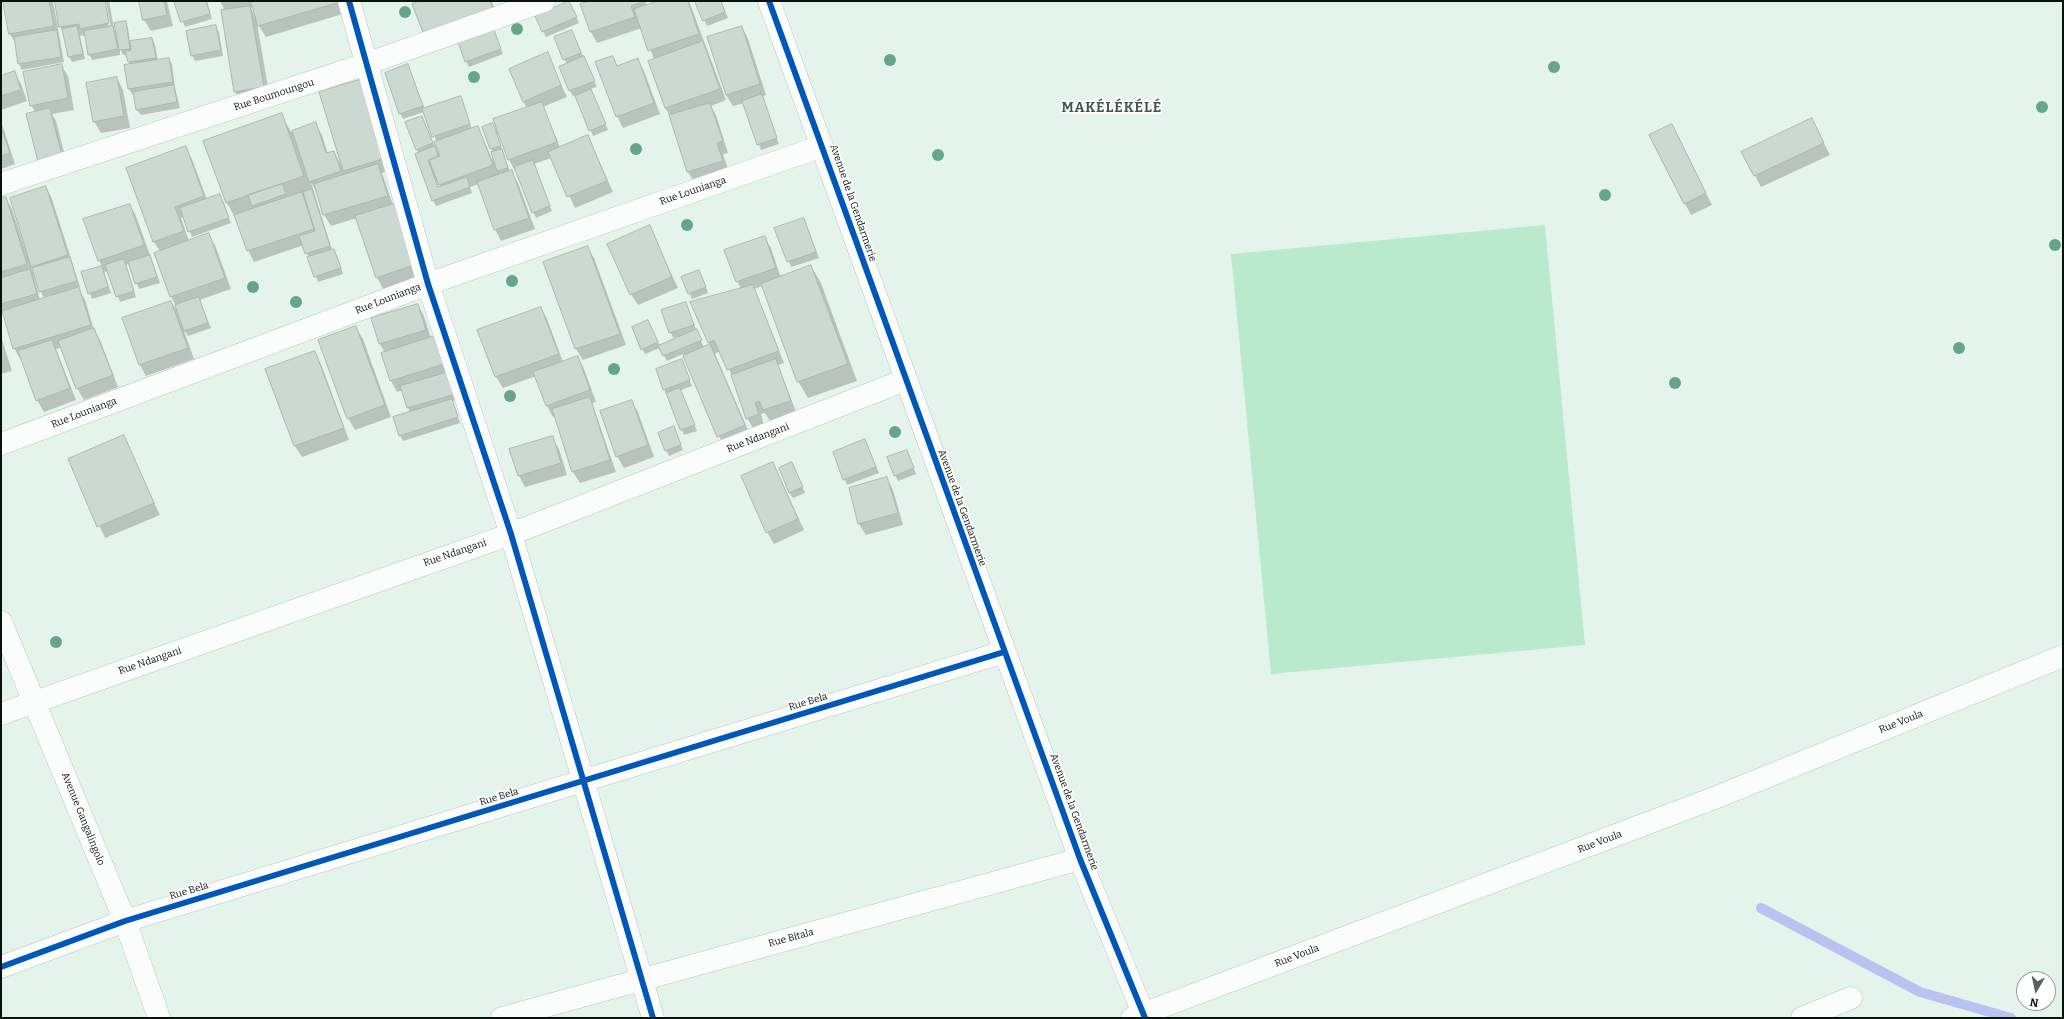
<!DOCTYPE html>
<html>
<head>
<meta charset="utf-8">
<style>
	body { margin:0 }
	#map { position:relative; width:2064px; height:1019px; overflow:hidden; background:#e5f4ea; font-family:Bitter,serif }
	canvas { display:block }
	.frame { position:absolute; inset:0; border:2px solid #09130d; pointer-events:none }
	.north { position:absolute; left:2016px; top:971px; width:40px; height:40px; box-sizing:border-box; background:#fff; border:1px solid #9da19e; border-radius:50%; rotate:189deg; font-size:11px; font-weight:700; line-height:16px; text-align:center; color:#09130d }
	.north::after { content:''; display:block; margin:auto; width:14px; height:18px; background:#56625a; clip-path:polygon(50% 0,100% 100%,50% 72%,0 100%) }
</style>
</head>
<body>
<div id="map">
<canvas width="2064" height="1019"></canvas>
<div class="frame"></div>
<div class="north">N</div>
</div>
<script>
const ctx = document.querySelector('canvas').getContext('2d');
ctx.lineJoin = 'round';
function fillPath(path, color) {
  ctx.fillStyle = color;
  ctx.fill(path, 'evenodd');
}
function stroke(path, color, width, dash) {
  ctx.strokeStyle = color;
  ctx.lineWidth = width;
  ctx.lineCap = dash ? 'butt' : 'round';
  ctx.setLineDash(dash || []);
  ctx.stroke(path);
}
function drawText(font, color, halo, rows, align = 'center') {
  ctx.font = font + ' Bitter,serif';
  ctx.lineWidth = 3.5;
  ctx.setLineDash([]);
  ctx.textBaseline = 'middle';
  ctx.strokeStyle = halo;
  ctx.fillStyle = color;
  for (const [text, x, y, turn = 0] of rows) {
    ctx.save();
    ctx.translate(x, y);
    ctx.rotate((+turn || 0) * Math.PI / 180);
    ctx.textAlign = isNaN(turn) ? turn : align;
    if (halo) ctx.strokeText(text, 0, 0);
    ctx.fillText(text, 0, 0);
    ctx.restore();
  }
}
const green = new Path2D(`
	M1545,225L1585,645L1271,674L1231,254Z`);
const shadow = new Path2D(`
	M4,1H53L64,62L22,70L19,64L16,44L10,34Z
	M56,1H104L109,29L111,28L106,1H109L114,29L117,34L125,22L128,28L130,42L152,39L155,45L158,61L169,59L172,64L175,88L180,108L141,115L137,110L135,94H132L129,89L130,65L127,55H123L120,49V55L92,60L89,54L85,35L80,36L85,59L72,62L69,57L64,33L60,27Z
	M140,1H167L173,26L151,31L144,20Z
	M175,1H207L212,19L185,27Z
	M220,1H339L346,13L266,37L257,23L270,99L242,103L235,92L225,11ZM254,7L255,17L251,8Z
	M423,1H495L492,2L499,21Z
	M594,1H645L647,6L662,1H689L726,100L711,106L716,115L728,153L723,154L729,172L695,183L688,172L671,117L665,108L654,59L642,28L597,43L591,32Z
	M696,1H721L728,18L707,26Z
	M572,8L579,23L546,37L536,17Z
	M215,26L219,32L223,56L195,61L192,55Z
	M742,27L748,39L766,95L762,97L779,144L761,150L744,103L733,106L726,95L708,38Z
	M493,31L503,54L469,67L466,61Z
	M572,31L597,87L590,89L608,130L593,136L576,95L573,96L570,91L560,67L567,64L564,59Z
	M547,54L567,97L543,107L560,147L588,136L613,192L575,208L551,158L534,164L552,211L536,218L517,170L515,171L509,160L499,133L497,134L510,172L511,171L518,183L535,229L501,241L495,229L479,184L470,187L472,193L436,206L433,200L417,149L422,117L438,154L437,142L424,112L403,119L400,113L407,65L425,109L460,97L472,129L478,127L492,159L494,158L493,153L483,127L493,124L498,133L527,108L523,101ZM437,182H438L441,187L439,188Z
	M612,57L618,67L637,60L644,71L660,114L623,128L617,116Z
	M61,65L68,76L74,110L52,114L56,121L68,167L31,105Z
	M14,72L21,84L27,101L1,110V77Z
	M117,78L123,90L130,128L101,133L94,121Z
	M320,93L392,169L382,173L393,205L423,275L383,289L377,277L357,218L331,226L324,215L317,193L311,182L332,250L337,255L343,274L318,282L304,245L254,262L248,250L236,219L227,203L281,114L291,132L315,124L322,135L328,154L334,152L341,165Z
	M1812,120L1830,155L1761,187L1743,152Z
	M1,121L15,164L1,169Z
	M1650,136L1678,137L1712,205L1691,215Z
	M185,148L192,159L207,200L223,201L231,223L192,237L184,217L181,218L189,241L208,234L215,245L231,289L199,300L211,328L188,336L183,328L194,359L146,376L140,365L123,319L171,302L180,315L171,296L160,251L154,242L127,168Z
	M46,187L52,199L80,287H78L85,300L94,330L100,340L118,387L84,400L77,388L62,347L56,349L76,400L44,412L37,400L22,359L21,360L14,348L1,306V199L6,198L12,209L24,246L26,245ZM30,262L43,297L51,295V297L40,300Z
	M130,205L136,216L160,283L139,289L129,263L126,265L136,297L120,302L108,271L104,272L111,293L92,299L82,273L102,267L99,260Z
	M804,219L819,258L791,267L776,229Z
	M649,227L678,288L638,305L631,294Z
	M764,237L771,248L781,278L811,266L821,283L857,381L808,398L798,381L762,286L754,289L784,363L778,365L796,412L770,421L765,413L761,414L764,426L754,430L747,418L733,378L720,351L715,354L751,437L724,447L683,354L667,361L660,348L645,354L642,349L651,327L660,346L679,338V336L673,338L662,311L685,303L704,348L710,345L709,342L741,289L737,281Z
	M587,247L594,258L626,345L583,360L576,349L545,263Z
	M702,277L708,293L692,299L683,278Z
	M418,305L424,316L431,339L438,337L458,400L452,401L460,423L403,441L400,435L410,413L403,390L397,392L391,381L385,353L380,344L372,318Z
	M541,308L547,319L563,362L578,357L584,369L596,402L592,403L616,472L580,483L573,472L555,416L553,417L547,406L536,376L503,388L496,377L479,331Z
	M356,328L363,339L391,417L355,430L348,418Z
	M1,336L12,371L1,374Z
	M314,352L321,364L349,440L302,457L295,446L267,370Z
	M684,366L692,386L681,390L697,431L684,435L664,389Z
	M631,401L638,412L654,457L624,468L617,456Z
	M676,433L683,450L669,456L666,450Z
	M124,437L160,515L105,538L70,460Z
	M552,438L559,449L567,475L525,487L519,476L511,450Z
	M865,441L879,473L847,485L834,452Z
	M907,452L916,474L898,481L895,475Z
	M773,463L804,530L774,544L767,532Z
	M795,469L805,493L793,498L789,492Z
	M887,478L893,490L903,525L866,535L859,524L850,488Z`);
const stream = new Path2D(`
	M1761,908L1920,992L2011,1018`);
const building = new Path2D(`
	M3,1H49L54,26L9,34Z
	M55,1H105L109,23L80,29L79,24L59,27Z
	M139,1H164L167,15L143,20Z
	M174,1H206L210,14L181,22Z
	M251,1H340V2L258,26Z
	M420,1H490L493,9L424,35L412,4Z
	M569,1L577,17L542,32L535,16Z
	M590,1H643V2L631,6L635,17L590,32L580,4Z
	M659,1H688L699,34L648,51L634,9Z
	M695,1H721L725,12L703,21Z
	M250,6L264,87L234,92L221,10Z
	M126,21L130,49L119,50L114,23Z
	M216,25L221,50L191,56L186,31Z
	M77,26L83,54L68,57L62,29Z
	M113,26L118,49L88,55L84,31Z
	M742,26L760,84L726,95L707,37Z
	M57,30L61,57L18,64L14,37Z
	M494,30L501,49L465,62L458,42Z
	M572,30L581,53L563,60L554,37Z
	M152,38L156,58L128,62L125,51L131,50L130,41Z
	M703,41L720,89L665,108L648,61Z
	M548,52L561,85L523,102L509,69Z
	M584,56L595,81L569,91L559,67Z
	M613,56L617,66L638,58L654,103L616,117L595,62Z
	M169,58L173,82L128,89L124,65Z
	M62,64L68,98L30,106L23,72Z
	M408,64L423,106L399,114L385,73Z
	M15,71L21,90L1,96V76Z
	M117,77L124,116L93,122L86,83Z
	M363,79L386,158L343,171L319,92Z
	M174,85L177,102L136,110L133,92Z
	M591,89L606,124L589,131L575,96Z
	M762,94L777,138L757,145L742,101Z
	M461,96L470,124L432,137L422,109Z
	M542,102L557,142L508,160L493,119Z
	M710,103L723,141L717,143L723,161L687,172L669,115Z
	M50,108L62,156L38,162L26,114Z
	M282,113L304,176L226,203L203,141Z
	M422,116L433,143L416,150L405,122Z
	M1812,118L1824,143L1754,176L1741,152Z
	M316,122L326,153L334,151L341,171L309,182L292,131Z
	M493,123L501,146L490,149L482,127Z
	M1672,124L1706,193L1684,204L1649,135Z
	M478,126L493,165L439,185L429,160L440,156L434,142Z
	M1,127L10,153L1,156Z
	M588,135L607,181L567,197L548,152Z
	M186,146L204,196L175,207L184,231L153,242L126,168Z
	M435,146L438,156L428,160L438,187L467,177L470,187L432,201L415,154Z
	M502,149L508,168L497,171L491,152Z
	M533,160L550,206L532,213L514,167Z
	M378,164L388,196L323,215L314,184Z
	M512,170L529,218L494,230L477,182Z
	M282,184L286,194L252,206L248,195Z
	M46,186L68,255L31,267L10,198Z
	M312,189L330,246L305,254L299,236L315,231L303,192Z
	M302,192L314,229L247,251L234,215Z
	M220,194L229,218L188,232L180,208Z
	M6,197L27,264L1,272V198Z
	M396,203L417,264L376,278L355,216Z
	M130,204L144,245L98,261L83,219Z
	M804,218L816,252L787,262L774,228Z
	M650,225L672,277L630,295L607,244Z
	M209,233L225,278L170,297L154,253Z
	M765,236L776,268L736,282L724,250Z
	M588,246L620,334L575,349L543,262Z
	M334,249L341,268L314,277L307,257Z
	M150,255L157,277L135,284L128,262Z
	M70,257L77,281L39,292L32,268Z
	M124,259L134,291L116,297L105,265Z
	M811,265L848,364L797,382L761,284Z
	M102,266L108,287L88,294L81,272Z
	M30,269L37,294L1,304V278Z
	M699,270L706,287L688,294L681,277Z
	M753,285L779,351L727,370L714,340L708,343L690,302Z
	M79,287L91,325L13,349L2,311Z
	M199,297L208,323L184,331L175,305Z
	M171,301L188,348L139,365L122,318Z
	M686,302L694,325L669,333L661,310Z
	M418,304L426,330L379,344L371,318Z
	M541,307L559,354L495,377L477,330Z
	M648,320L658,342L641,350L632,327Z
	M356,326L385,405L347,419L318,340Z
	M94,328L113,375L76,389L58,341Z
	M697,329L702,340L663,356L658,346Z
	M438,335L447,363L390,381L381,353Z
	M52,340L70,388L36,401L18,351Z
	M710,344L745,425L717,437L683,356Z
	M315,351L344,428L294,446L265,369Z
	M578,356L590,390L546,406L533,372Z
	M682,359L690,380L663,390L656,369Z
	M776,359L791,401L763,410L759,401L755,403L759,414L746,419L731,375Z
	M449,372L456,394L407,408L400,386Z
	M680,388L695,425L680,430L666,393Z
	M590,397L610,460L572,472L552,409Z
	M452,399L458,417L399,436L393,417Z
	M632,400L648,445L616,457L600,411Z
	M674,426L681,445L665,451L658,433Z
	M124,435L154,503L97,527L68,459Z
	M553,436L561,463L518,476L509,449Z
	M865,439L876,467L843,480L833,452Z
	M907,450L914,468L894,476L887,457Z
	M773,462L798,519L766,533L741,476Z
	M792,462L803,487L789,493L779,468Z
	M887,477L898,513L858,524L849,488Z`);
const street = new Path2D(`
	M349,1L428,284L511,534L653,1018
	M769,1L1080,859L1145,1018
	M1,184L366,64L544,1
	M1,444L428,284L822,146
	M1,622L125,921L159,1018
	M1,714L511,534L905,380
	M1,967L125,921L1004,652
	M502,1018L1080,859
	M1132,1018L1717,797L2063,656
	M1802,1018L1851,998`);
const cycleway = new Path2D(`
	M349,1L428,284L511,534L653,1018
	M769,1L1080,859L1145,1018
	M1,967L125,921L1004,652`);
const trees = [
	[405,12],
	[517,29],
	[890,60],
	[1554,67],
	[474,77],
	[2042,107],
	[636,149],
	[938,155],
	[1605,195],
	[687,225],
	[2055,245],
	[512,281],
	[253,287],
	[296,302],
	[1959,348],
	[614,369],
	[1675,383],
	[510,396],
	[895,432],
	[56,642]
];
const streetNames = [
	["Rue Boumoungou",274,95,-18],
	["Rue Lounianga",693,191,-19],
	["Avenue de la Gendarmerie",853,203,71],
	["Rue Lounianga",388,299,-21],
	["Rue Lounianga",84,413,-21],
	["Rue Ndangani",758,438,-21],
	["Avenue de la Gendarmerie",962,508,70],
	["Rue Ndangani",455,553,-19],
	["Rue Ndangani",150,661,-19],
	["Rue Bela",808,702,-17],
	["Rue Voula",1901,722,-22],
	["Rue Bela",499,797,-17],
	["Avenue de la Gendarmerie",1074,812,70],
	["Avenue Gangalingolo",83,819,68],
	["Rue Voula",1600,842,-21],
	["Rue Bela",189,891,-17],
	["Rue Bitala",791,938,-15],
	["Rue Voula",1297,956,-21]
];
const districtNames = [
	["MAKÉLÉKÉLÉ",1112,108]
];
fillPath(green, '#b9eacd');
fillPath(shadow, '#0003');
stroke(stream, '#b9c3f2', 10);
fillPath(building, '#ccd9d1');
stroke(building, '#abb7af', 1);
stroke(street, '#bbc6bf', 23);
stroke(street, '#fbfdfc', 22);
stroke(cycleway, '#0057b8', 6);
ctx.fillStyle = '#67a58a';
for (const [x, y] of trees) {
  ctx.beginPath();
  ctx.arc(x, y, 6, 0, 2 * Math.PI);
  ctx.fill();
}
drawText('10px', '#09130d', '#fff', streetNames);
ctx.letterSpacing = '1px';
drawText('bold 14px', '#41584a', '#fff', districtNames);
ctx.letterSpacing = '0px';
</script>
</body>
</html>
